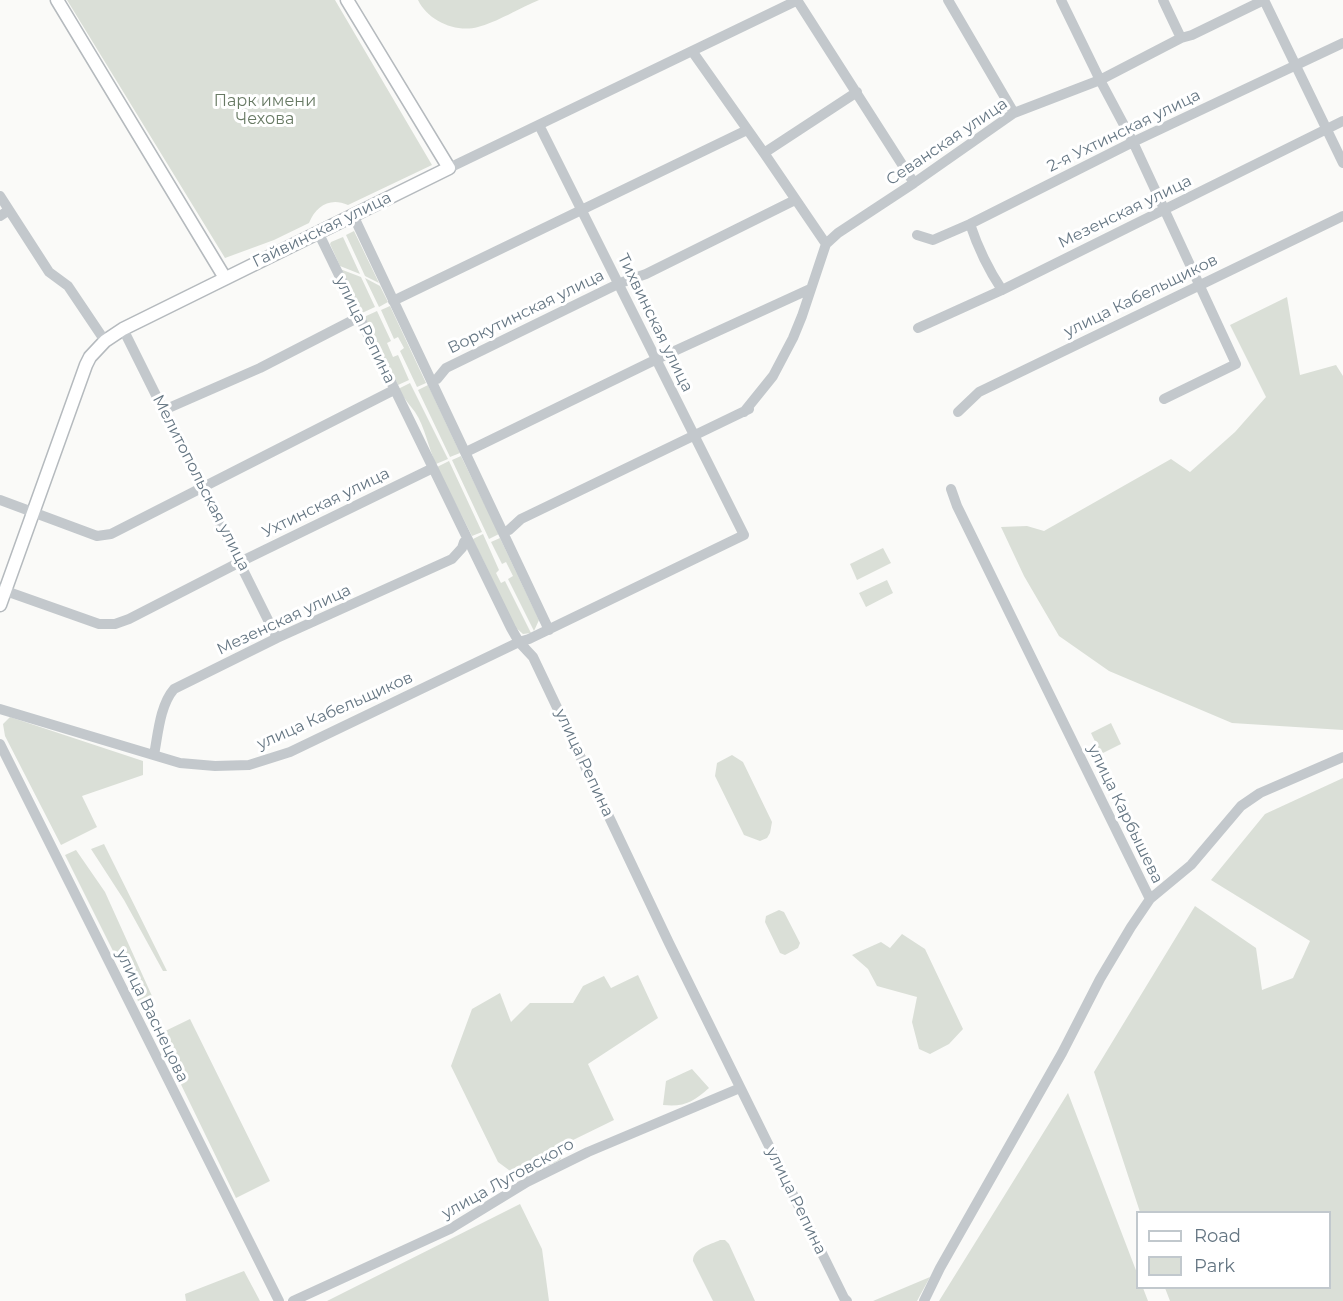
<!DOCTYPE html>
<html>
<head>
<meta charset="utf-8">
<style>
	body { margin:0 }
	#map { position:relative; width:1343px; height:1301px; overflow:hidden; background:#fafaf8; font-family:Montserrat,sans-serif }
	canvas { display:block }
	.legend { position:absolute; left:1136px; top:1211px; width:195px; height:78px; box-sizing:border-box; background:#fff; border:2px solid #c1c8cd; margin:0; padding:8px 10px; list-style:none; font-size:18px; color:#657683 }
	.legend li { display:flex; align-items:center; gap:12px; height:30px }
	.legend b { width:30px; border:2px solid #c1c8cd }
</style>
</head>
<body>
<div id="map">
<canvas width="1343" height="1301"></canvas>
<ul class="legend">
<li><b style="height:8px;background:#fff"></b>Road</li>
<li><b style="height:16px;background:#dadfd7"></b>Park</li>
</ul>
</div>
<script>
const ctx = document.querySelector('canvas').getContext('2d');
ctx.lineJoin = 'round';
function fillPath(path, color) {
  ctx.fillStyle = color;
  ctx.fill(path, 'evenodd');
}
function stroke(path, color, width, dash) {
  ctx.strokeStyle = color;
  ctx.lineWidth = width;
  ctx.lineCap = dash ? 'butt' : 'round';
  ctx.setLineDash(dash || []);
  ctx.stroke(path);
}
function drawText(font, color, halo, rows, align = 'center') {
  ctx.font = font + ' Montserrat,sans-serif';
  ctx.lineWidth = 6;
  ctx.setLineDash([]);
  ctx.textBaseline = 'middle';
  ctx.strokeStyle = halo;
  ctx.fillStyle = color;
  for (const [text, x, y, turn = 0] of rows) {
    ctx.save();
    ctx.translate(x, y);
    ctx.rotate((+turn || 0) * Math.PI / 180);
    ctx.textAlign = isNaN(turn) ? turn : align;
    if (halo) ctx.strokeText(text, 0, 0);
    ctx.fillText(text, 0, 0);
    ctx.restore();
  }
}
const green = new Path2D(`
	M67,0H335L432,165L348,205C330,197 316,206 309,223L274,240L225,258Z
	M418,0H539C522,7 495,23 478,27C456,33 428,21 418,0Z
	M354,231L379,283L365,276L346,235Z
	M343,237L360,274L340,266L330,244L331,242Z
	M340,269L361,277L375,307L362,313Z
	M365,278L380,286L388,302L379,307Z
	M1287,297L1300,375L1336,365L1343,376V730L1232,723L1109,671L1059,636L1024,576L1001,527L1027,526L1044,531L1171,459L1190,472L1235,432L1266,397L1230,325Z
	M390,306L426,383L417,387L400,351L404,348L398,337L394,339L381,310Z
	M377,311L391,341L387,343L393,357L398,355L409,380L398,385L364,317Z
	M410,383L448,459L436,464C428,447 425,427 415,412C409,404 403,397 398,389Z
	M428,385L460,453L450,457L418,390Z
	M461,456L499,534L489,539L452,460Z
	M449,461L482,532L472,536L437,467Z
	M483,534L499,570L496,573L501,583L505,581L531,633L523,634L515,627L473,539Z
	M500,538L539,620L534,631L508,579L513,576L506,562L502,564L491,542Z
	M883,548L891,563L857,580L850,564Z
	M887,580L893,593L866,607L859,593Z
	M10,717L143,761V775L82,796L97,827L61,845L5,736L3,724Z
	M1111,723L1121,744L1101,754L1091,733Z
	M732,755L743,762L772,822L770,833L767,838L760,841L744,835L715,776L717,763Z
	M1343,778V1301H1170L1165,1288H1330V1212H1140L1094,1072L1195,906L1256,948L1262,990L1293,978L1310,941L1211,880L1265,814Z
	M104,844L167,971H163L124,900L91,849Z
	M76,850L105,892L152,996L141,1007L65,855Z
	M779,910L784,912L800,943L798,948L785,955L780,953L765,922L766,916Z
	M902,934L925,949L963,1029L949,1044L930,1054L919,1049L912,1022L917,997L877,986L868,969L852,955L881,942L890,948Z
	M638,975L658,1018L588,1064L614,1120L569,1142L560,1160L521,1179L498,1162L451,1066L472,1009L500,993L511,1022L530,1003H573L583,986L604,976L611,988Z
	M190,1019L270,1181L236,1198L157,1035Z
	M692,1069L709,1088C693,1102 685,1107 663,1105L666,1081Z
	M1068,1093L1137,1273L1138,1288H1143L1148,1301H939Z
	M520,1204L542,1249L549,1301H327Z
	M720,1240H725L729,1244L755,1301H713L693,1261C693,1248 710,1245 720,1240Z
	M244,1271L260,1301H186L185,1294Z
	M930,1277L917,1301H873Z`);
const minor = new Path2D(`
	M797,0L914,183
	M948,0L1014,113
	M1061,0L1100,80L1133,142L1236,364L1164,399
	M1163,0L1181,38
	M1264,0L1343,163
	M692,51L764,153L826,244
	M764,153L857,92
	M449,168L798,0
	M0,196L9,210L0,216
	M9,210L49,272L68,286L105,341
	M353,215L549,630
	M970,224C978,248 988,269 1002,290
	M318,232L511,628L519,642L533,657L669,943L844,1298L847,1301
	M917,235L933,240L970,224L1133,142L1343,43
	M393,301L747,130
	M918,328L1002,290L1343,121
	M123,329L277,638
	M437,379L446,368L620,283L646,274L795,200
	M164,410L260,368L359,317
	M744,412L773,376L793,338L802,316L826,244L838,233L914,183L1014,113L1100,80L1181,38L1192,35L1264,0
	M958,412L979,392L1343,216
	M466,452L657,359L810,289
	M951,489L957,506L1150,899
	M0,500L97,536L111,534L390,392
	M509,530L521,519L749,409
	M0,589L99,624H115L129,619L240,562L433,468
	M0,709L180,763L215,766L249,765L290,752L519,642L529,639L744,535L539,125
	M0,744L279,1301
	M154,755C158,734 160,705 174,689L277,638L452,559L462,548L464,542
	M293,1301L450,1229L527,1182L588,1152L740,1088
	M924,1301L940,1268L1062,1053L1100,979L1131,927L1150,899L1191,865L1241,806L1260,793L1343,757`);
const major = new Path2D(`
	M57,0L225,278
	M0,605L86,365L90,357L105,341L123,329L449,168L347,0`);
const parkNames = [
	["Парк имени",265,101],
	["Чехова",265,119]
];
const streetNames = [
	["2-я Ухтинская улица",1124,131,-26],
	["Севанская улица",947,142,-34],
	["Мезенская улица",1125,212,-26],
	["Гайвинская улица",322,230,-26],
	["улица Кабельщиков",1141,296,-26],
	["Воркутинская улица",526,312,-26],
	["Тихвинская улица",655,323,64],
	["улица Репина",365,330,64],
	["Мелитопольская улица",201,483,63],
	["Ухтинская улица",326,503,-26],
	["Мезенская улица",284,620,-25],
	["улица Кабельщиков",335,711,-24],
	["улица Репина",584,763,65],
	["улица Карбышева",1125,814,64],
	["улица Васнецова",152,1016,64],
	["улица Луговского",508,1179,-29],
	["улица Репина",796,1201,64]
];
fillPath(green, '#dadfd7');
stroke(major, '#b5babe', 15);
stroke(minor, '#c3c8cc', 10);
stroke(major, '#fff', 12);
drawText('16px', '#687a64', '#fff', parkNames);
drawText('16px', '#657683', '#fff', streetNames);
</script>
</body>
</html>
